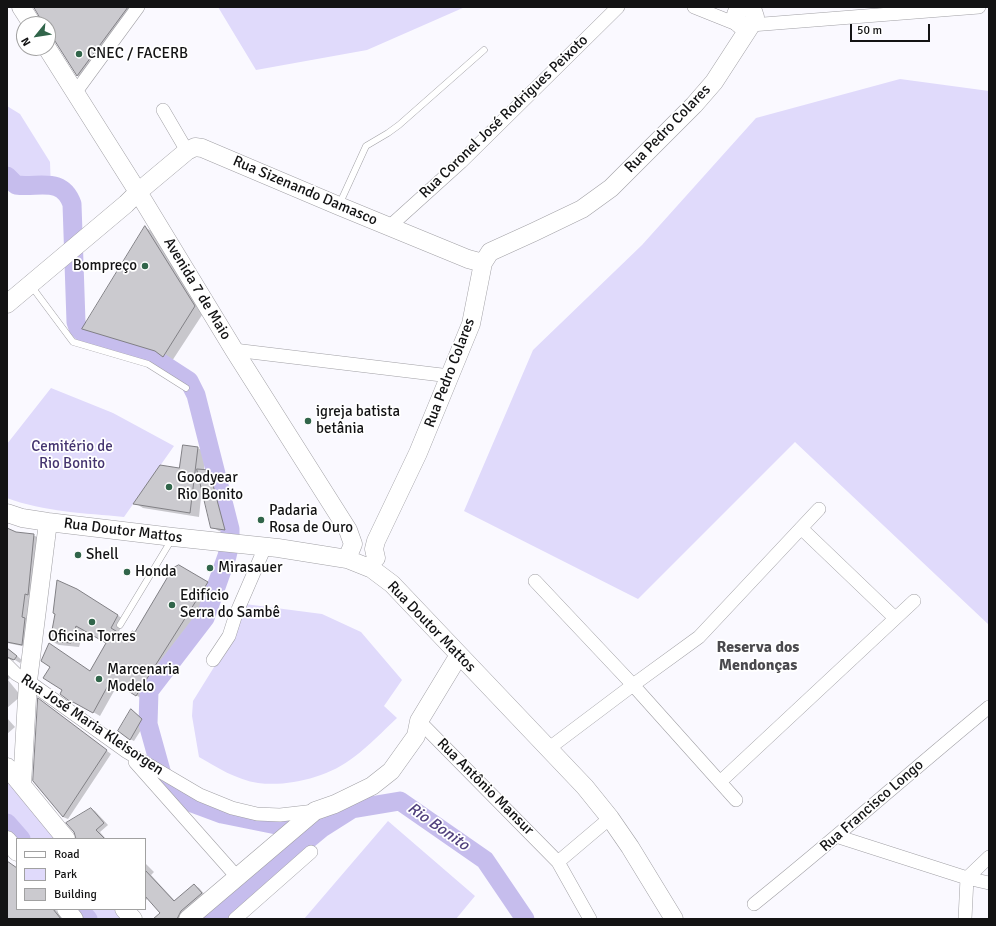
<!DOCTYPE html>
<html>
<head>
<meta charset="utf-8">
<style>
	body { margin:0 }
	#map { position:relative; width:996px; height:926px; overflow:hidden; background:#faf9ff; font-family:Signika,sans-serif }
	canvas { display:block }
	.frame { position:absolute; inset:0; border:8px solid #131314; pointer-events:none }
	.legend { position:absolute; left:16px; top:838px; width:130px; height:72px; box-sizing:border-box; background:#fff; border:1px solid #a1a1a1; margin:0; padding:5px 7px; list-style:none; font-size:12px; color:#131314 }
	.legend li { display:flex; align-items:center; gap:8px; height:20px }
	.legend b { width:20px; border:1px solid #a1a1a1 }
	.north { position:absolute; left:16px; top:16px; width:40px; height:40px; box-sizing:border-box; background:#fff; border:1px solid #a1a1a1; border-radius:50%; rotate:240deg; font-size:11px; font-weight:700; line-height:16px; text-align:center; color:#131314 }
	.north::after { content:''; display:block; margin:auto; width:14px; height:18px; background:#31654a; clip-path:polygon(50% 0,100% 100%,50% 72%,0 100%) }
	.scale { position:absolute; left:850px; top:24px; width:80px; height:18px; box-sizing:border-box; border:2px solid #131314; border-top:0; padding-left:5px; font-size:12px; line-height:14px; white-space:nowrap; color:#131314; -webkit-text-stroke:3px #fff; paint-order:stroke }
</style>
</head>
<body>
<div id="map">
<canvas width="996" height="926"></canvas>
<div class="frame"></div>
<ul class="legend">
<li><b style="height:5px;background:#fff"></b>Road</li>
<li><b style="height:11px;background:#e0dafb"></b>Park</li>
<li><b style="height:11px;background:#cbcacf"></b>Building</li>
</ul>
<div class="north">N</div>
<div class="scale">50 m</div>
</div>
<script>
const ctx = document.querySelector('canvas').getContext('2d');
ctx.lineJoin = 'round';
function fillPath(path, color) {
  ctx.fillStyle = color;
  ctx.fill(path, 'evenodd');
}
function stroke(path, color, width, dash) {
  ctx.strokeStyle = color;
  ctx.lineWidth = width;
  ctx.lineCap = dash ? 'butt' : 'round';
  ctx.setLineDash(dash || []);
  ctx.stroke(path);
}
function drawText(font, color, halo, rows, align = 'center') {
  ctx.font = font + ' Signika,sans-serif';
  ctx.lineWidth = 3.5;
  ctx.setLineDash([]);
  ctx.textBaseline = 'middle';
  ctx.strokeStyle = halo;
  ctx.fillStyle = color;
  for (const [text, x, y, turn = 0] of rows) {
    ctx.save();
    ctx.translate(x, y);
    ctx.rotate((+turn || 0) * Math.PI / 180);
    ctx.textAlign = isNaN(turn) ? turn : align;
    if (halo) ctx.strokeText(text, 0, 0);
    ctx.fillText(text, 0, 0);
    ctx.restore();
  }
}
const green = new Path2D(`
	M218,7H465L367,50L256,70Z
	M900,79L989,91V625L795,442L638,599L464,511L533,350L642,245L756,118Z
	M7,106L20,114L50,162L51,190L24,191L15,190L7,184Z
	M51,388L113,413L174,446L124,517C85,513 44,512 7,498V444Z
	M245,604L322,614L361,632L402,680L384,706L397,718C383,731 369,746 354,757C329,777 289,787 258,783C237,780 216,767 199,757L192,716L193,701L232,638Z
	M7,775L61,839H21L7,823Z
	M388,821L475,896L456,919H304Z
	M79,909H119L127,919H88Z`);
const shadow = new Path2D(`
	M37,7H141L87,81L78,76L48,28V24H45Z
	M145,227L154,233L204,312L172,361L163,355L92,334L83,329Z
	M198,448L206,453L204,470L209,471L216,475L231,533L219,531L212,527L202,488L199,517L143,508L135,503L180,469Z
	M7,529L15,533L33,535L39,538L27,647L7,643Z
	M179,566L215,587L144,700L118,684L100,716L81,705L80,706L73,702L64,690L57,649L91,672L107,643L84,629L79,647L59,645L51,641L85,595L125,620L118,633L129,640L136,633Z
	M7,648L22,660L20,663L15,660H10L7,664Z
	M7,674L10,678L8,680L21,696L7,708Z
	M43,702L111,754L68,819L63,817Z
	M132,710L146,722L134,741L130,739Z
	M7,718L15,727L7,734Z
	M91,809L95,811L108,825L100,832L106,839H78Z
	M7,862L17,869V909H55L63,919L7,918Z
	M145,863L154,872L151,875L175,901L194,885L199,888L206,896L183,919H154L161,913L148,898L145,901Z`);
const river = new Path2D(`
	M7,176L16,185C39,188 62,176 72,204L76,322L78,328L83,333L152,357L189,381L196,395L230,529V543L227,556L205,618L149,691L148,724L163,778L166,784L178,796L187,801L222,814L316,833
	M7,823L21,839
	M79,909L88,919
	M212,919L322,828L352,809L400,801L485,860L525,919`);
const building = new Path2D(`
	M34,7H128L77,76L48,30V24H44Z
	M145,226L195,306L163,357L155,351L82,329Z
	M183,445L198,447L190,513L133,504L160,465L179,468Z
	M197,469L209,470L225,530L211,528Z
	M7,528L16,532L34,534L28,595L25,594L22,617L25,618L22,645L7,642Z
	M179,565L208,582L136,696L111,680L93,713L73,702L72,703L60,694L62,690L43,678L50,667L41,661L49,643L90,671L106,643L76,626L71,643L50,641L55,614L53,613L57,580L77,589L118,615L111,628L129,639L132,631L135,632L173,568Z
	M7,648L17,656L14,660L7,657Z
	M38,698L107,750L63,817L33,781Z
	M131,709L142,719L130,740L118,731Z
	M91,808L104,823L96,830L105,839H76L74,832L66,823Z
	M7,861L17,868V909H53L61,919H7Z
	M145,870L174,901L194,884L202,893L181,911L177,919H153L160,913L145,896Z`);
const lane = new Path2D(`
	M339,205L366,146L388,133L399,125L484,50
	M32,287L73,342L148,364L186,388
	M120,625L172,539`);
const street = new Path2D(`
	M694,7L739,25
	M751,25L979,7
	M75,93L138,7
	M163,110L187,151
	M389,227L461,162L618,7
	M234,350L450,376
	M801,528L895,618
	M535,581L633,685L736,800
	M213,660L229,636L236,614L265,547
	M7,665L16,674L28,681L127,752L200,795L232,808L257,814L280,815L315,811
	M419,721L558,862L590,919
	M548,749L633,685L699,637L819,509
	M135,762L237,877
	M720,782L914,601
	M836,836L967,878L989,883
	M558,862L610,818
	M754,904C834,840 910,772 989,707
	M235,919L311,852
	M965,919L967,878L989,857`);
const secondary = new Path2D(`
	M21,7L32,24
	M744,7C732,11 734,24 745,27L753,23L755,17L753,11L746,7
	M47,48L138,192L234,350L348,530L353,544L347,559
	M7,304L126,204L138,192L187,151L195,147L202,148L339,206L468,259L483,263
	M7,513L22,518L48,522L173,537L278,548L347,559L372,569L392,584L585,787L610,818L630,847L674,919
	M376,558L374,549L376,541L418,453L471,324L483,263L490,252L534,232L582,209L611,188L694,105L714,82L751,25
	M7,767L66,839
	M22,785L28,681L48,522
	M7,840L17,852
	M66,909L74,919
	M124,909L133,919
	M188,919L315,811L335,804L372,786L391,771L416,736L419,721L459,655`);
const markers = [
	[79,54,4,"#31654a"],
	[145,266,4,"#31654a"],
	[308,421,4,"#31654a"],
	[169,487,4,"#31654a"],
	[261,520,4,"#31654a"],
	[78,555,4,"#31654a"],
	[210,568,4,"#31654a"],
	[127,572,4,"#31654a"],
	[172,605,4,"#31654a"],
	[92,622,4,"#31654a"],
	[99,679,4,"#31654a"]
];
const poiNames = [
	["CNEC / FACERB",87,54],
	["Bompreço",137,266,"right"],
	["igreja batista",316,412],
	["betânia",316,429],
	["Goodyear",177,478],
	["Rio Bonito",177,495],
	["Padaria",269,511],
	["Rosa de Ouro",269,528],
	["Shell",86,555],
	["Mirasauer",218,568],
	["Honda",135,572],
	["Edifício",180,596],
	["Serra do Sambê",180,613],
	["Oficina Torres",92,637,"center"],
	["Marcenaria",107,670],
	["Modelo",107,687]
];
const streetNames = [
	["Rua Coronel José Rodrigues Peixoto",504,117,-44],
	["Rua Pedro Colares",668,129,-46],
	["Rua Sizenando Damasco",305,191,23],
	["Avenida 7 de Maio",197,289,59],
	["Rua Pedro Colares",450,373,-69],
	["Rua Doutor Mattos",123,531,7],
	["Rua Doutor Mattos",431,627,46],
	["Rua José Maria Kleisorgen",92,725,34],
	["Rua Antônio Mansur",485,787,45],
	["Rua Francisco Longo",872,806,-41]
];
const parkNames = [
	["Cemitério de",72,447],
	["Rio Bonito",72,464]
];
const neighbourhoodNames = [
	["Reserva dos",758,648],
	["Mendonças",758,666]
];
const waterNames = [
	["Rio Bonito",438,827,35]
];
fillPath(green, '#e0dafb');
fillPath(shadow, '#0003');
stroke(river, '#c6bded', 19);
fillPath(building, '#cbcacf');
stroke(building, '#818085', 1);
stroke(lane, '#a1a0a5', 7);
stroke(street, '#a1a0a5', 14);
stroke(secondary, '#a1a0a5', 19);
stroke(lane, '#fff', 6);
stroke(street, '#fff', 13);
stroke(secondary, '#fff', 18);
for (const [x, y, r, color] of markers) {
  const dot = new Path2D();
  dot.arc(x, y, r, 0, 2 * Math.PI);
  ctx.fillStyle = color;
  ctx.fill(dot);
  stroke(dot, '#fff', 1.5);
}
drawText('15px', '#131314', '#fff', poiNames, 'left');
drawText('15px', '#131314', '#fff', streetNames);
drawText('15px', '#44346f', '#fff', parkNames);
drawText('bold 16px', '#4a494d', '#fff', neighbourhoodNames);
drawText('italic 16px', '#51417d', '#fff', waterNames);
</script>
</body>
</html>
